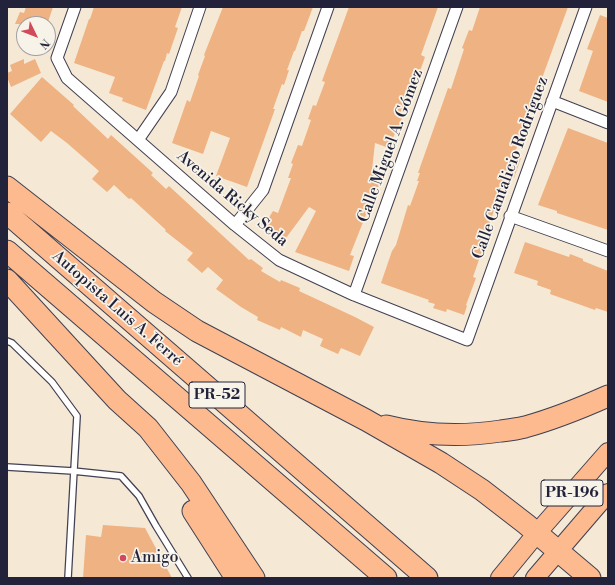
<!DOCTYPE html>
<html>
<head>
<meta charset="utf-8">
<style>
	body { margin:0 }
	#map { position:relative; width:615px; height:585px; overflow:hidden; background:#f5e9d5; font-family:"Libre Bodoni",serif }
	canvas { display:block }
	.frame { position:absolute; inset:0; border:8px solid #22223b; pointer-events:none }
	.north { position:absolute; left:16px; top:16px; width:40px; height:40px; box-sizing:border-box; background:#f7f3e8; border:1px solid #a29fa3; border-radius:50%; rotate:133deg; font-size:11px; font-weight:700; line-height:16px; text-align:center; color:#22223b }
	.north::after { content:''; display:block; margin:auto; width:14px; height:18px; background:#d1495b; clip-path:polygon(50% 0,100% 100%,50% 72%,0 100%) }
</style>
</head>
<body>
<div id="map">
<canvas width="615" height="585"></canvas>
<div class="frame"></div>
<div class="north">N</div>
</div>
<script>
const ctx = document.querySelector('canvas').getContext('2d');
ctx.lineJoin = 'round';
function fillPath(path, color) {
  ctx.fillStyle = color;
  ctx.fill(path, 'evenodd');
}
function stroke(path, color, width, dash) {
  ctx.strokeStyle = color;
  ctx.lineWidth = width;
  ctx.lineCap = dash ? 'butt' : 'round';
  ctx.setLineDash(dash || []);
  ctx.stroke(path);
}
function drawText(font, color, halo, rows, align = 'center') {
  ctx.font = font + ' "Libre Bodoni",serif';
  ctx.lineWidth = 3.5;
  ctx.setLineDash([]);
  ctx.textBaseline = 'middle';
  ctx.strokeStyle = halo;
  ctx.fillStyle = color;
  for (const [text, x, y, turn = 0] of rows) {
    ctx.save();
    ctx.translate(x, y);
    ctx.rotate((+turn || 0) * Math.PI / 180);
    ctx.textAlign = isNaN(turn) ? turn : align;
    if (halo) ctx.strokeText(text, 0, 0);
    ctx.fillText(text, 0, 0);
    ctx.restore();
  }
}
const building = new Path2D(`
	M26,7H53L48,22L49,24H15L20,12L24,13Z
	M94,7H182L175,27L178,28L169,54L167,53L165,61H164L146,110L122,101L123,98L109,93L115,77L74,63L89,19H90Z
	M223,7H313L304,31H302L295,51H294L287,70H289L284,85L282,84L273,109H275L247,187L216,176L230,138L211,131L203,154L172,143L187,100L190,102L199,76L198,75L205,56L204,55Z
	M349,7H438L421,55L425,57L420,71L416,70L405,100L408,101L398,129L397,128L389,148L375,143L372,170L383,174L376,194L373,193L365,212H367L350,255L354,256L349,271L295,252L316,211L309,207L286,238L265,224L273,211L278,213L291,178H288L293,164L291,163L298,145L302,146L311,120L308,119L313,105L316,106L325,82L322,81Z
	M480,7H568L514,155L521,158L514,178L507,175L496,209L495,208L486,233L490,235L484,251H482L473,277L476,278L466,305L467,306L464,315L447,309L446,312L433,308L435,304L428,302L429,300L381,283L392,251L396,245L408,205L410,206L419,181H417L420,173H418L448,88L451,89L464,49L462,48L469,30L472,31Z
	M600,15L608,18V102L579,91L593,51L587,49Z
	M24,59V64L35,59L41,73L11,87L7,77V73L12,71L10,65Z
	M42,77L74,105L73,106L108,139L111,135L153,173L151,175L166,189L169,186L249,260L251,259L263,268L261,271L280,282L281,280L300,288L299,291L355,317L374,327L360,356L341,348L338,354L320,346L323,339L303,330L301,337L281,327L280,330L257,320L258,317L241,307L216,289L223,280L208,267L202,273L187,260L193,253L165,231L166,230L131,198L129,199L114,185L107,192L92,179L99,171L67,143L51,131L41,142L10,114Z
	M568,128L608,143V230L557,213V211L538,205Z
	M525,242L569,257L570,254L583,259V261L608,271V312L596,308L595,310L550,294L551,290L537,285L538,281L514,273Z
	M103,525L145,528L172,578H83L86,535L101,537Z`);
const service = new Path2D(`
	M7,341L12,343L52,382L77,416L68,578
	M7,467L73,471L121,476L139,496L156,526L188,578`);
const minor = new Path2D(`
	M75,7L57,58L67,78L235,225L279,260L354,295L467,340L586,7
	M552,101L608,123
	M138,140L171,92L200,7
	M510,216L608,251
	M235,225L263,190L328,7
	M354,295L457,7`);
const primary = new Path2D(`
	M500,578L537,533L608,452
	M535,578L608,493`);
const motorway = new Path2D(`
	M7,187L154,302L197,331L366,420L441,463L482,490L526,524L590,578
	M7,213L427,578
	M7,251L386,578
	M7,280L117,400L148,428L191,483L254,578
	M386,426C425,436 461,437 501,431C509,430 517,429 525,427C554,419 581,408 608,396
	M193,511L236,578`);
const markers = [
	[123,558,4,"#d1495b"]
];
const shields = [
	[217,395,56],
	[572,493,62]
];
const shieldNames = [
	["PR-52",217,395],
	["PR-196",572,493]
];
const streetNames = [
	["Calle Miguel A. Gómez",391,146,-70],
	["Calle Cantalicio Rodríguez",511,168,-70],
	["Avenida Ricky Seda",232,199,40],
	["Autopista Luis A. Ferré",117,309,41]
];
const poiNames = [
	["Amigo",131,558]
];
fillPath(building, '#efb282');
stroke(service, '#424052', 8);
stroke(minor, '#424052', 13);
stroke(primary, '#424052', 20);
stroke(motorway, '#424052', 23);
stroke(service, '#fff', 5.5);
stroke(minor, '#fff', 11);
stroke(primary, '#fcba8e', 18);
stroke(motorway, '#fcba8e', 21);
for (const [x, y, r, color] of markers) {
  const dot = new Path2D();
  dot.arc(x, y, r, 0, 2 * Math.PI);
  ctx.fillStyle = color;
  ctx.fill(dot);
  stroke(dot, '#f7f3e8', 1.5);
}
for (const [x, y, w] of shields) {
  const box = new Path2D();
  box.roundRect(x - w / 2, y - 13, w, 26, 3);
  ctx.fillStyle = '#f7f3e8';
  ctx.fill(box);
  stroke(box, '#22223b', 1);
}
drawText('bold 15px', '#22223b', null, shieldNames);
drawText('16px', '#22223b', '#f7f3e8', streetNames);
drawText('16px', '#22223b', '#f7f3e8', poiNames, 'left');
</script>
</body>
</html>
